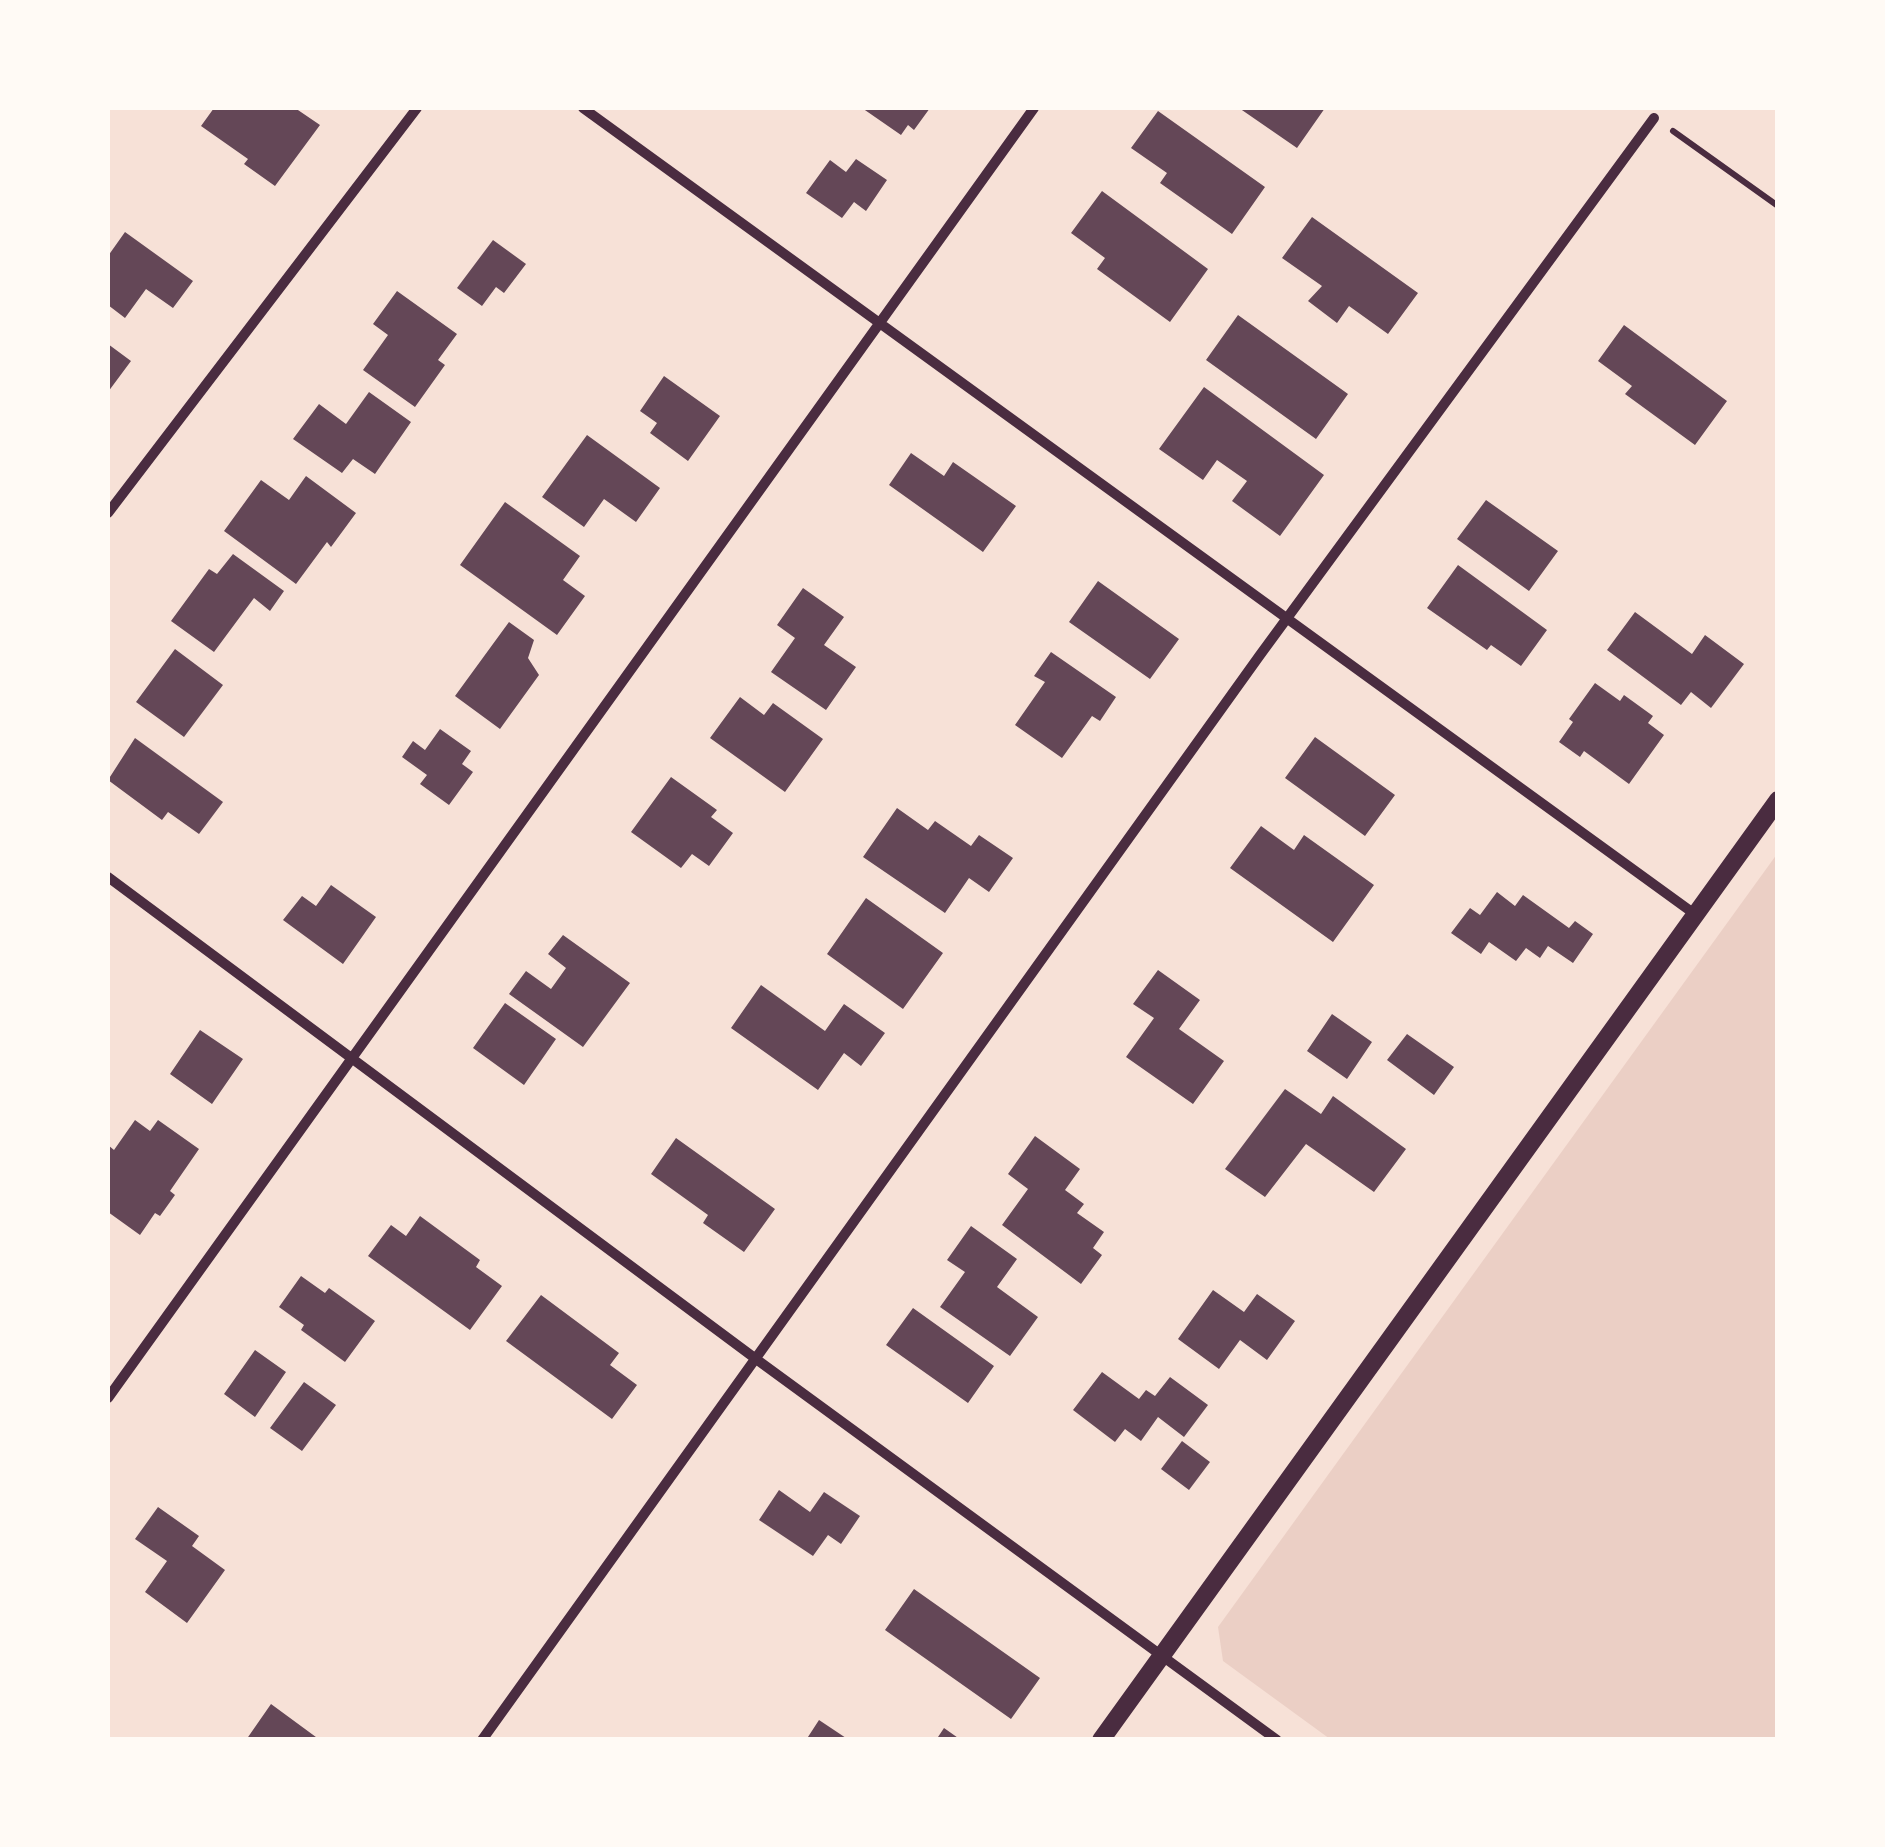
<!DOCTYPE html>
<html>
<head>
<meta charset="utf-8">
<style>
	body { margin:0 }
	#map { position:relative; width:1885px; height:1847px; overflow:hidden; background:#f7e1d7; font-family:Commissioner,sans-serif }
	canvas { display:block }
	.frame { position:absolute; inset:0; border:110px solid #fffaf5; pointer-events:none }
</style>
</head>
<body>
<div id="map">
<canvas width="1885" height="1847"></canvas>
<div class="frame"></div>
</div>
<script>
const ctx = document.querySelector('canvas').getContext('2d');
ctx.lineJoin = 'round';
function fillPath(path, color) {
  ctx.fillStyle = color;
  ctx.fill(path, 'evenodd');
}
function stroke(path, color, width, dash) {
  ctx.strokeStyle = color;
  ctx.lineWidth = width;
  ctx.lineCap = dash ? 'butt' : 'round';
  ctx.setLineDash(dash || []);
  ctx.stroke(path);
}
const green = new Path2D(`
	M1777,854V1739H1330L1223,1661L1218,1627Z`);
const building = new Path2D(`
	M214,108H295L320,125L275,186L244,164L248,159L201,126Z
	M862,108H930L914,130L908,125L901,135Z
	M1239,108H1325L1297,148Z
	M1158,111L1265,187L1232,234L1160,183L1167,173L1131,148Z
	M856,159L887,180L866,211L854,202L842,218L806,193L830,160L846,172Z
	M1102,191L1208,269L1170,322L1097,269L1105,258L1071,233Z
	M1312,217L1418,293L1388,334L1349,306L1337,323L1308,301L1322,286L1282,258Z
	M125,232L193,281L173,308L146,289L125,318L108,305V256Z
	M493,240L526,264L504,293L496,287L482,306L457,288Z
	M397,291L457,334L438,360L445,365L415,407L363,370L388,335L373,324Z
	M1238,315L1348,394L1316,439L1206,360Z
	M1624,325L1727,401L1695,445L1625,394L1632,386L1598,361Z
	M108,344L131,361L108,392Z
	M664,376L720,416L688,461L650,433L657,423L640,411Z
	M1204,387L1324,475L1280,536L1232,501L1247,481L1217,460L1203,480L1159,449Z
	M369,392L411,422L375,474L353,459L342,473L293,439L319,404L346,424Z
	M587,435L660,488L636,522L604,499L584,527L542,497Z
	M911,453L944,476L953,462L1016,506L983,552L889,485Z
	M306,476L356,513L331,547L327,542L296,584L224,531L261,480L289,500Z
	M1486,500L1558,551L1529,591L1457,539Z
	M505,502L580,556L563,580L585,596L557,635L460,565Z
	M233,554L284,591L270,611L254,598L214,652L171,621L209,569L217,574Z
	M1458,565L1547,630L1521,666L1491,645L1487,650L1427,608Z
	M1098,581L1179,639L1150,679L1069,622Z
	M803,588L844,617L824,645L856,667L826,710L771,672L795,638L777,625Z
	M1635,612L1692,654L1705,635L1744,664L1711,708L1691,692L1681,705L1607,650Z
	M509,622L534,640L528,658L539,675L500,729L455,696Z
	M175,649L223,685L184,737L136,702Z
	M1051,652L1116,697L1100,721L1092,716L1062,758L1015,725L1045,682L1034,676Z
	M1595,683L1620,701L1624,695L1653,716L1648,723L1664,735L1629,784L1584,751L1580,757L1559,742L1573,722L1569,719Z
	M740,697L764,715L773,703L823,739L785,792L710,738Z
	M440,729L471,751L462,764L473,772L449,805L420,784L427,775L402,757L413,741L425,750Z
	M1315,737L1395,795L1365,836L1285,778Z
	M135,738L223,802L199,834L168,812L162,820L108,780Z
	M671,777L717,810L711,817L733,833L709,866L692,854L681,868L631,832Z
	M897,808L928,830L935,821L971,846L979,835L1013,858L989,892L969,878L945,913L863,857Z
	M1261,826L1294,850L1304,835L1374,885L1333,942L1230,868Z
	M331,885L376,917L343,964L283,920L302,896L316,906Z
	M1497,892L1515,906L1523,895L1569,928L1575,921L1593,934L1573,963L1548,946L1540,958L1526,948L1516,961L1489,942L1481,954L1451,933L1470,908L1480,915Z
	M866,898L943,953L903,1009L827,954Z
	M563,935L630,983L583,1047L509,994L526,971L551,989L566,968L548,954Z
	M1158,970L1200,1000L1179,1029L1224,1061L1193,1104L1126,1057L1154,1018L1133,1004Z
	M761,985L825,1031L844,1004L885,1033L861,1066L844,1053L818,1090L731,1028Z
	M505,1003L556,1039L524,1085L473,1048Z
	M1332,1014L1372,1042L1347,1079L1307,1051Z
	M200,1030L243,1059L212,1104L170,1074Z
	M1407,1034L1454,1067L1434,1095L1387,1060Z
	M1285,1089L1321,1114L1333,1096L1406,1149L1374,1192L1306,1144L1265,1197L1225,1169Z
	M135,1120L150,1131L158,1120L199,1149L170,1191L175,1195L160,1216L155,1213L140,1235L108,1212V1145L114,1150Z
	M1035,1136L1080,1169L1065,1190L1084,1204L1077,1213L1104,1232L1093,1248L1102,1255L1081,1284L1002,1225L1028,1189L1008,1174Z
	M676,1138L775,1209L744,1252L703,1223L708,1215L651,1174Z
	M420,1216L480,1260L476,1267L502,1286L470,1330L368,1256L391,1225L406,1236Z
	M971,1226L1017,1259L997,1287L1038,1317L1010,1356L940,1307L965,1272L947,1260Z
	M301,1276L325,1293L329,1288L375,1321L345,1362L301,1330L304,1325L279,1307Z
	M1213,1290L1244,1312L1257,1294L1295,1321L1267,1360L1240,1340L1219,1369L1178,1339Z
	M541,1295L619,1353L610,1365L637,1385L612,1419L506,1341Z
	M913,1308L994,1366L968,1403L886,1345Z
	M255,1350L286,1372L255,1417L224,1394Z
	M1102,1372L1139,1399L1146,1390L1155,1396L1170,1377L1208,1405L1184,1437L1158,1417L1141,1441L1125,1429L1115,1442L1073,1410Z
	M304,1382L336,1405L302,1451L270,1428Z
	M1182,1441L1210,1462L1189,1490L1161,1469Z
	M779,1490L810,1512L824,1492L860,1516L841,1544L828,1535L813,1556L759,1520Z
	M158,1507L199,1536L192,1546L225,1570L187,1623L145,1592L167,1561L135,1539Z
	M914,1589L1040,1678L1011,1719L885,1630Z
	M271,1704L320,1740H246Z
	M819,1720L849,1740H806Z
	M944,1728L961,1740H936Z`);
const path = new Path2D(`
	M1673,131L1778,206`);
const minor = new Path2D(`
	M583,108L1696,915
	M108,513L417,108
	M108,877L756,1359L1277,1740
	M108,1398L1034,108
	M482,1740L1260,655L1654,118`);
const tertiary = new Path2D(`
	M1101,1740L1778,800`);
fillPath(green, '#ebcfc5');
fillPath(building, '#644757');
stroke(path, '#4a2c40', 6);
stroke(minor, '#4a2c40', 10);
stroke(tertiary, '#4a2c40', 18);
</script>
</body>
</html>
